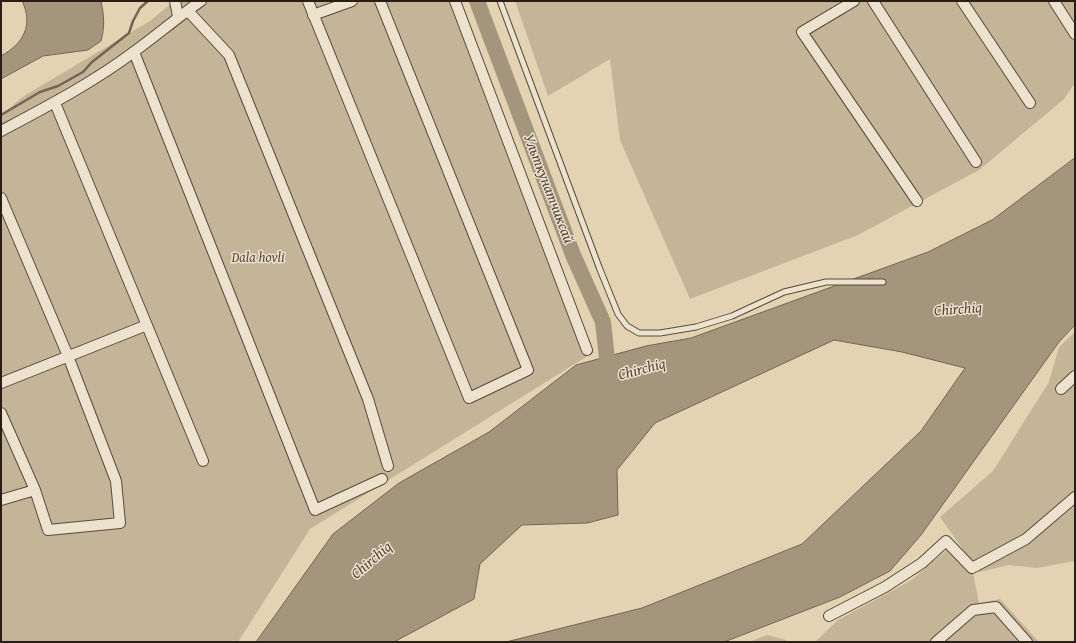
<!DOCTYPE html>
<html>
<head>
<meta charset="utf-8">
<style>
	body { margin:0 }
	#map { position:relative; width:1076px; height:643px; overflow:hidden; background:#e3d3b3; font-family:"Gentium Book Plus",serif }
	canvas { display:block }
	.frame { position:absolute; inset:0; border:2px solid #2a1d15; pointer-events:none }
</style>
</head>
<body>
<div id="map">
<canvas width="1076" height="643"></canvas>
<div class="frame"></div>
</div>
<script>
const ctx = document.querySelector('canvas').getContext('2d');
ctx.lineJoin = 'round';
function fillPath(path, color) {
  ctx.fillStyle = color;
  ctx.fill(path, 'evenodd');
}
function stroke(path, color, width, dash) {
  ctx.strokeStyle = color;
  ctx.lineWidth = width;
  ctx.lineCap = dash ? 'butt' : 'round';
  ctx.setLineDash(dash || []);
  ctx.stroke(path);
}
function drawText(font, color, halo, rows, align = 'center') {
  ctx.font = font + ' "Gentium Book Plus",serif';
  ctx.lineWidth = 3;
  ctx.setLineDash([]);
  ctx.textBaseline = 'middle';
  ctx.strokeStyle = halo;
  ctx.fillStyle = color;
  for (const [text, x, y, turn = 0] of rows) {
    ctx.save();
    ctx.translate(x, y);
    ctx.rotate((+turn || 0) * Math.PI / 180);
    ctx.textAlign = isNaN(turn) ? turn : align;
    if (halo) ctx.strokeText(text, 0, 0);
    ctx.fillText(text, 0, 0);
    ctx.restore();
  }
}
const green = new Path2D(`
	M174,1H450L594,352L310,529L238,642H1V115L24,96L150,21Z
	M515,1H1075V83L1064,99L979,170L858,235L690,299L620,140L610,59L548,96Z
	M1075,332V561L1037,568L1009,565L979,572L940,517L993,471L1049,382L1059,347Z
	M947,550L973,573L979,603L1000,599L1039,642H815L838,620L910,581Z
	M767,635L786,640V642H749Z`);
const water = new Path2D(`
	M22,1H101C104,15 105,27 101,41L88,50L43,56L1,79V56C23,44 34,25 22,1Z
	M1075,158V325L1059,342L921,535L890,571L840,597L724,642H506L642,608L802,544L921,431L965,368L902,352L834,340L655,423L617,470L618,515L587,523L522,525L480,564L474,599L394,642H256L333,534L399,483L489,432L576,365L646,346L691,338L928,252L992,220Z`);
const stream = new Path2D(`
	M1,115L40,92L58,86L83,72L92,62L129,33L133,21L140,8L148,1`);
const river = new Path2D(`
	M477,1L573,255L603,322L609,377`);
const service = new Path2D(`
	M500,1L599,267L618,314L627,326L639,333H660L696,327L732,316L784,292L826,282H883`);
const minor = new Path2D(`
	M175,1L178,16
	M308,1L469,398L528,370L380,1
	M455,1L587,350
	M854,1L802,32L917,201
	M873,1L976,162
	M962,1L1030,103
	M1054,1L1075,34
	M188,11L229,55L368,399L388,466
	M313,15L352,1
	M134,52L315,510L382,479
	M55,103L203,461
	M1,131C46,107 94,82 135,51C157,35 178,17 201,1
	M1,198L68,356L116,481L120,523L48,530L35,490L1,413
	M1,383L147,325
	M1061,389L1075,376
	M1,500L35,490
	M829,616L885,587L922,563L946,541L972,568L1026,539L1075,497
	M936,642L973,610L996,607L1027,642`);
const parkNames = [
	["Dala hovli",258,258]
];
const waterNames = [
	["Ульткунатчиксай",548,189,69],
	["Chirchiq",958,310,-4],
	["Chirchiq",642,370,-15],
	["Chirchiq",372,561,-41]
];
fillPath(green, '#c4b498');
fillPath(water, '#a4957d');
stroke(water, '#736553', 1);
stroke(stream, '#736553', 2.5);
stroke(river, '#a4957d', 16);
stroke(service, '#584a3c', 7);
stroke(minor, '#584a3c', 12);
stroke(service, '#ede2ce', 5);
stroke(minor, '#ede2ce', 10);
drawText('italic 14px', '#584a3c', '#ede2ce', parkNames);
drawText('italic 15px', '#554739', '#ede2ce', waterNames);
</script>
</body>
</html>
